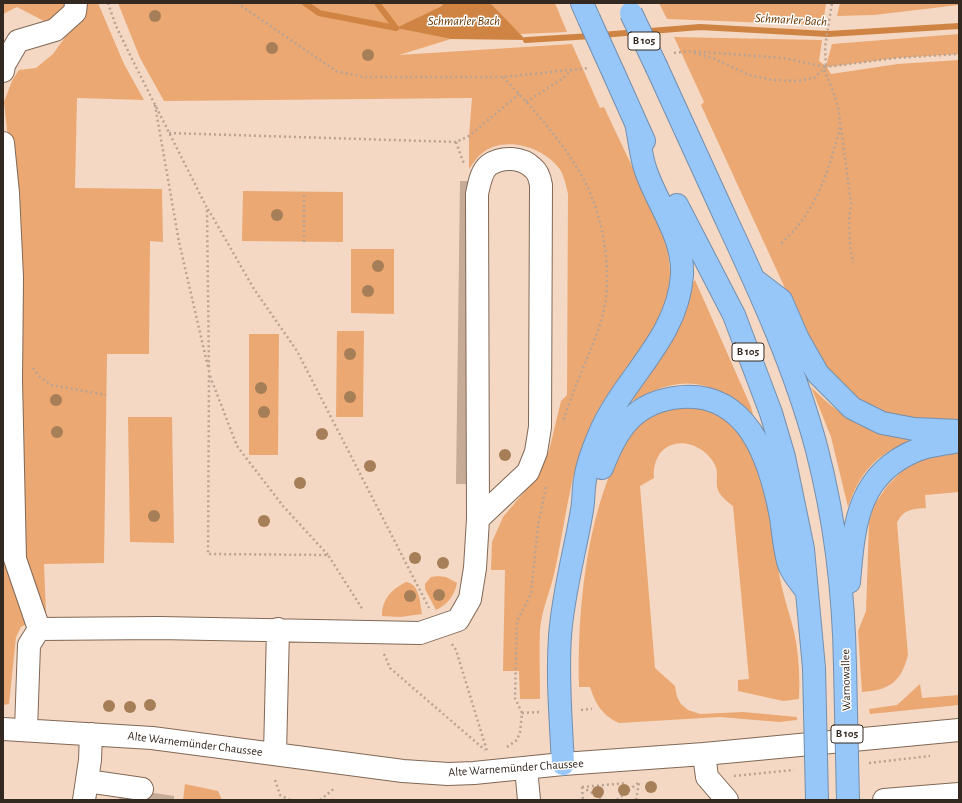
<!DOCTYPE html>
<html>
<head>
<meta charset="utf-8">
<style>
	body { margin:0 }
	#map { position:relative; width:962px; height:803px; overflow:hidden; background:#f4d8c3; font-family:"Alegreya Sans",sans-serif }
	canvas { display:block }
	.frame { position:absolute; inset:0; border:4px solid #342921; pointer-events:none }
</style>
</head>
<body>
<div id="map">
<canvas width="962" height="803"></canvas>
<div class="frame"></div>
</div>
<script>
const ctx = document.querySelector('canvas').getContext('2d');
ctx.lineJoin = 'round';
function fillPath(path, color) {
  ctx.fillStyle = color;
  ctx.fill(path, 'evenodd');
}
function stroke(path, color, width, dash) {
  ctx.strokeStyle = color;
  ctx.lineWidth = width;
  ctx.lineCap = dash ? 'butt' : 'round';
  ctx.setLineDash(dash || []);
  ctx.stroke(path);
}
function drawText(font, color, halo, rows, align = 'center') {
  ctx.font = font + ' "Alegreya Sans",sans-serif';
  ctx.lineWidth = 3;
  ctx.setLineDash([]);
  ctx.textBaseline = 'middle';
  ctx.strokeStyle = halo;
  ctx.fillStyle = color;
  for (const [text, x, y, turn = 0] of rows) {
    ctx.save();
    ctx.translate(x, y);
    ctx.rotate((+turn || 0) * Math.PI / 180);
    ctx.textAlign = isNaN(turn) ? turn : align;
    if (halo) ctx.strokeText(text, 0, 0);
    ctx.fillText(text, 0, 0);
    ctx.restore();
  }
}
const green = new Path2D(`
	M3,3H67L55,19L44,21L17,7L3,14Z
	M81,3H98L124,64L144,100L77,98L75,188L162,189L163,242L150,241L149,354H107L104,563L44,564L46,613L21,627L16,637L9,704L3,705V188L14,193L4,102L12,81L19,70L36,68L53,54L79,18Z
	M118,3H443V6L397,28L451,39L399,55L572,44L600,108L604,107C615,131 627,155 638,179C653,209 670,240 670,274C669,329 614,374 592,422C570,468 566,521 555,570C551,589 542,609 540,629C539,652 540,675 540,699H520L519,671H503L505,570H491L492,542L503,517L537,477L549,451L561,401L567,395L568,194C566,185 564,175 559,168C542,146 503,135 481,154C476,158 473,164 469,169V136L472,98L164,101L140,58Z
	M488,3H555L567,32L520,34Z
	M659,3H826L823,25L667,19Z
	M840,3H959V5L874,15L837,16Z
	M959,34V54L896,58L827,67L831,74L898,64L959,60V422L888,417L859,402L842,388L811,345L701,105L704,102L674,37L822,40L819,61L826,66L832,44Z
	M243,191L343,192V242L242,241Z
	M351,249H394V314L351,313Z
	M695,280L751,407L755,422C745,413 736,403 725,396C691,371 653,388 622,407L687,289Z
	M337,331H364L363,417H336Z
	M249,334H279L278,455H249Z
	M811,387C842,418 866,432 910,439V441C875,455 860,472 848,507L831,437Z
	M693,407C770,419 769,524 781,583C785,603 793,622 796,642C799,661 800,680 799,699L783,701L738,691V680L749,679L733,506C728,502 720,496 718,490C715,483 719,473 715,465C706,446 678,434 661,452C655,460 653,469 654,478L640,486L655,668L675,686L677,697L681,704L688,710L700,714L743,712L797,717V720L779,722L720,717L619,723C602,715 596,705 590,687H579C577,613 586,518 620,452C624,445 627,436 632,430C647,413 671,408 693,407Z
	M128,417H172L174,543L130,542Z
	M959,451V492L925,495L926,508C913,509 903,509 897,523L908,655C901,682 890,690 862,692L858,631L866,611L869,522L874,505L888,485L903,470L917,461Z
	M438,576L446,577L457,583C455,595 447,605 436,610L425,589V584L431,577Z
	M406,582C420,584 420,603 422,614L400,617L382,616C382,599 391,590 406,582Z
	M920,684L922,698L959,695V705L870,714L869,709L897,705Z
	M185,784L218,791L222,800H183Z`);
const water = new Path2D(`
	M443,3H490L526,40L451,39L396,28L442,6Z`);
const stream = new Path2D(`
	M305,3L319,13L396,28
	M377,3L396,28
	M601,35L700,27L828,34L959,26
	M526,40L592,36`);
const building = new Path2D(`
	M460,181H470L466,484H456Z
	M121,788L174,796V800H119Z`);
const path = new Path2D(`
	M108,3L116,26L133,61L207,208L209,373L208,554L328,555L363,610
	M237,3L336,71L364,77H503L589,68
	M674,53L689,51L783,58L826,67L825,47L832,3
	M694,53L715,59L749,75L772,80L797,81L814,78L826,67L896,58L959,54
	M503,77C529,104 556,134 576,166C602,205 615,272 602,318C591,354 573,387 563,423
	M526,102L562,79L572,70
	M155,105L179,242L208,367
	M841,128L851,203L849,219L850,246L853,263
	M169,133L456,142L469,136L519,94
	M456,142L464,164
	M208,209L254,289L297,351L429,608
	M304,242V192
	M781,243C810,219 826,181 835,145C837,139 840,131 840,125C840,105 831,87 824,69
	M33,368L40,377L51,385L106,395
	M210,376L237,446L283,506L328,555
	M452,644L456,650L487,751
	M384,654L390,668L485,750
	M581,710L592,709
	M522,713L540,712
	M507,747L517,740L520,732L522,713L515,698L517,621L531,594L538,526L546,486
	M869,763L930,756
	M734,776L794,770
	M275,780L280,795L290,800
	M582,787L627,783
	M582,787L604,800
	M582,787L583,800
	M320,800L335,788
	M617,800L639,782
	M636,800L639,783`);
const minor = new Path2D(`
	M3,71L4,65L18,41L55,30L75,12L76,3
	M3,143L8,193L12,277L11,380L15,559L39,629
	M3,729L152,738L403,771L448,774L474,773L563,764L704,754L959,730
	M26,730L29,645L39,629L159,628L420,633L458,620L470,599L475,568L478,519L477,194C479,185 481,171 489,165C502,156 522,157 533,168C538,172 540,179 541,185L540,427L536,452L528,472L478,519
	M275,754L278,629
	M704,754L707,777L727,800
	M526,768L529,800
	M87,781L142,789
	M84,800L90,760L91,734
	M884,800L959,794`);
const highway = new Path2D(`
	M582,3L589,19
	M657,68C680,119 703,169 726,219C761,294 796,370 817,450C835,520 844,595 845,667
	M614,74L644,141
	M677,205L734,315L771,413L784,457L803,549L814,668
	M756,281L781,300L798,339L818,374L852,408L882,423L914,429L959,431
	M602,468C616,432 631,405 673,398C747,386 770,459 781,517C783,530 785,557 790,567C794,576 802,584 807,592
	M849,582C854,525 857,474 917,450C930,445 946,444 959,441
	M563,764C561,722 557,678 560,636C563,593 575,552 582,510C584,500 583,490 585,480C587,464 593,449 599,435C622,379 678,339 682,275C684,237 658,206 646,171C641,158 640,142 637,128`);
const highwayBridge = new Path2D(`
	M631,13L657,68
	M589,19L614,74
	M845,667L848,800
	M814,668L817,800`);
const trees = [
	[155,16],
	[272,48],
	[368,55],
	[277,215],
	[378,266],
	[368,291],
	[350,354],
	[261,388],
	[350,397],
	[56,400],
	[264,412],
	[57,432],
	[322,434],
	[505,455],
	[370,466],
	[300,483],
	[154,516],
	[264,521],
	[415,558],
	[443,563],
	[439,595],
	[410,596],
	[150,705],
	[109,706],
	[130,707],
	[651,787],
	[624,790],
	[598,792]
];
const shields = [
	[644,41,32],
	[748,352,32],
	[847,734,32]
];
const shieldNames = [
	["B 105",644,41],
	["B 105",748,352],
	["B 105",847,734]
];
const streetNames = [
	["Warnowallee",846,680,-91],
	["Alte Warnemünder Chaussee",195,744,7],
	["Alte Warnemünder Chaussee",516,768,-4]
];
const waterNames = [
	["Schmarler Bach",791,20,3],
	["Schmarler Bach",464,21]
];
fillPath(green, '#eba872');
fillPath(water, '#d08443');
stroke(stream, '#d08443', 6);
fillPath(building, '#c6ab97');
stroke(minor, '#816856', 24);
stroke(highway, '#748fad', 24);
stroke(path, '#baa392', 2.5, [2, 3]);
stroke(minor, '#fff', 22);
stroke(highway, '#97c6f9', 22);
stroke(highwayBridge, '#748fad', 24, []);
stroke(highwayBridge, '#97c6f9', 22);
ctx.fillStyle = '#a67e58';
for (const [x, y] of trees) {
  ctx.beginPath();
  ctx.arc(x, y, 6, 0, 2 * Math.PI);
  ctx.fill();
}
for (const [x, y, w] of shields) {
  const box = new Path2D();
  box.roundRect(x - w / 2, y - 9, w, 18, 3);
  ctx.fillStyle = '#fff';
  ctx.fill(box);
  stroke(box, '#342921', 1);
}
drawText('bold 11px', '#342921', null, shieldNames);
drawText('12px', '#342921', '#fff', streetNames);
drawText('italic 13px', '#683701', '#fff', waterNames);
</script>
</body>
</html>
